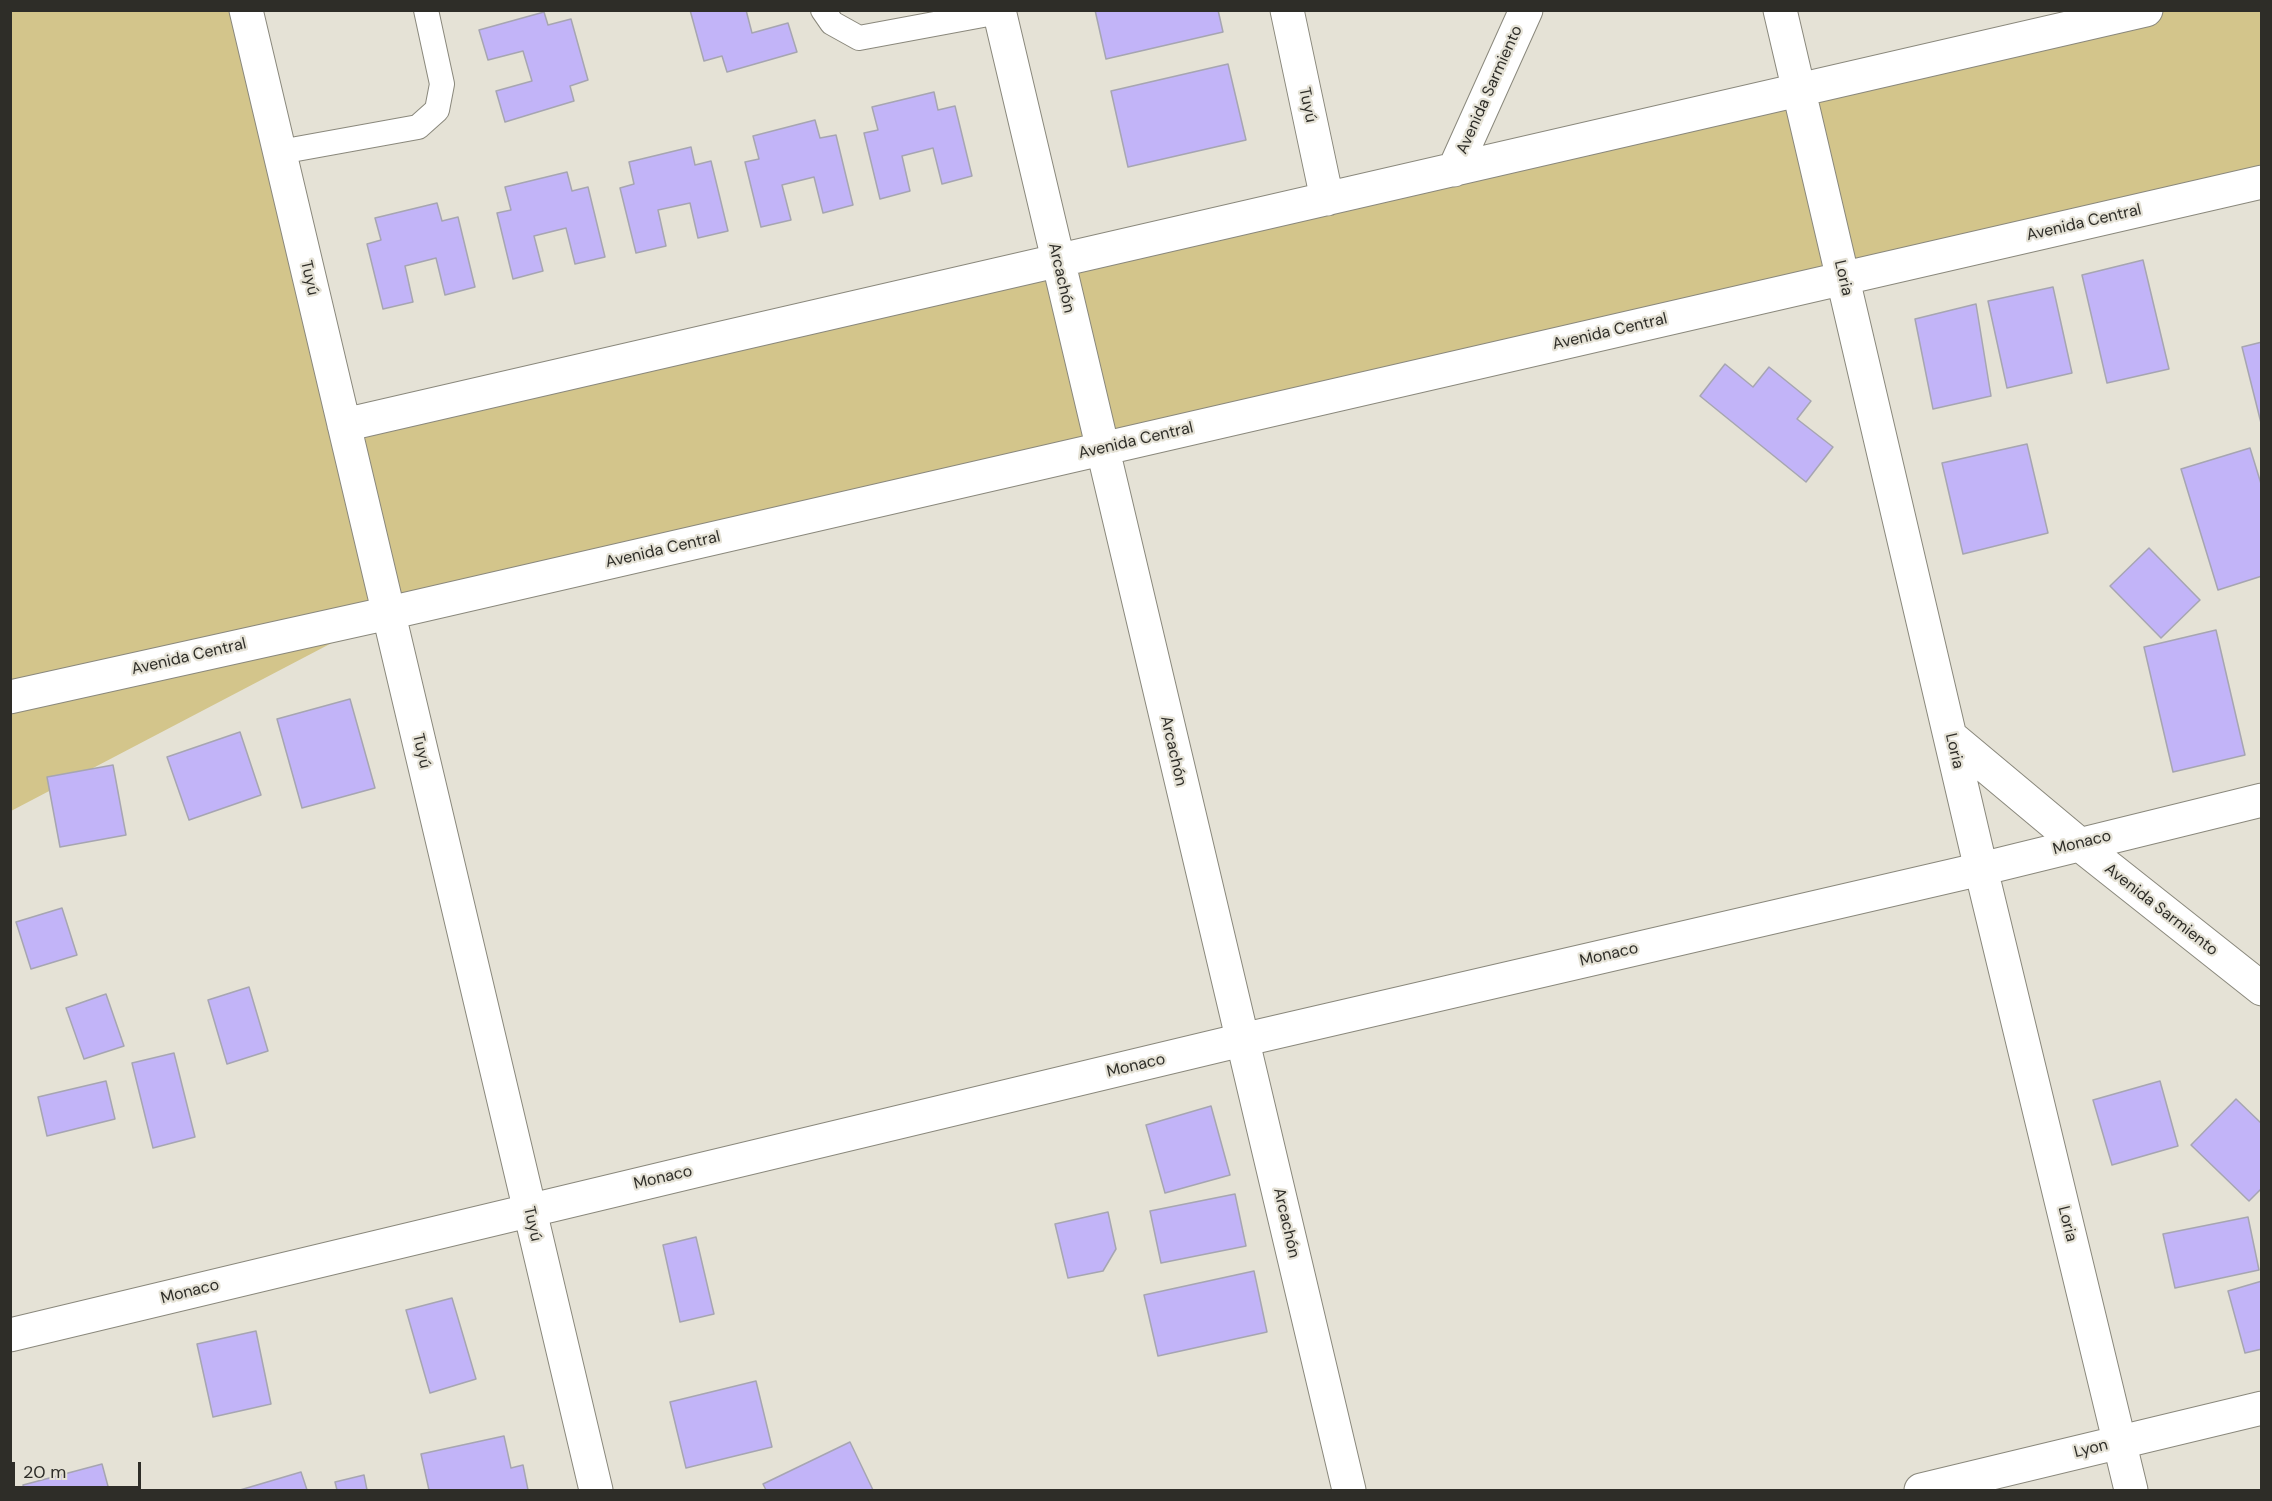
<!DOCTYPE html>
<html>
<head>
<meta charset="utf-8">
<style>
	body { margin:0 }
	#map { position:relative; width:2272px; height:1501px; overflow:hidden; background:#e5e2d6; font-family:"DM Sans",sans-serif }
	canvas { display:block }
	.frame { position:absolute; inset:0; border:12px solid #2e2d28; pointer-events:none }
	.scale { position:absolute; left:12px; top:1462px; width:129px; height:27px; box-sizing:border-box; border:3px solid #2e2d28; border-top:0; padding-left:8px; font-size:18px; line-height:21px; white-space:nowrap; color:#2e2d28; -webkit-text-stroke:4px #e5e2d6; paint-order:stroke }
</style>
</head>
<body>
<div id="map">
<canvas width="2272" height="1501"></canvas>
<div class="frame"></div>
<div class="scale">20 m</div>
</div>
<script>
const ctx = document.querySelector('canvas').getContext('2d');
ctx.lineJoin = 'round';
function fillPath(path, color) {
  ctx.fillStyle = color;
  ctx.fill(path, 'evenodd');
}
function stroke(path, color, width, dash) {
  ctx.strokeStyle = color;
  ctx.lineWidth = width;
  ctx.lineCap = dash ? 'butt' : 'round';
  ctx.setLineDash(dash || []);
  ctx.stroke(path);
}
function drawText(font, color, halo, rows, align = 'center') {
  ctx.font = font + ' "DM Sans",sans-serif';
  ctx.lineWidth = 4.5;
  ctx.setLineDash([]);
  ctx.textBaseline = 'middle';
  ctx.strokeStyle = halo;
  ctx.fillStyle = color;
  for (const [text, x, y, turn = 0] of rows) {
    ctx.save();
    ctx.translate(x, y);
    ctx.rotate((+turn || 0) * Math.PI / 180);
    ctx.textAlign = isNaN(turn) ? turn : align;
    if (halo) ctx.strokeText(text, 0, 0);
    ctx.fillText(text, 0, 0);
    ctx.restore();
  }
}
const green = new Path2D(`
	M11,11H246L344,424L2147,11H2261V182L389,613L11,811Z`);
const building = new Path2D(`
	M690,10H746L752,33L788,23L797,52L727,72L722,56L704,61Z
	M1095,10H1218L1223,32L1106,59Z
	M544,12L548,25L571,19L588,80L570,86L574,101L505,122L496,91L532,81L523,51L488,60L479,30Z
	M1228,64L1246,140L1128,167L1111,91Z
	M934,92L938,110L955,106L972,176L942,184L933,148L902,156L910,191L880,199L864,133L878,130L872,107Z
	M815,120L820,138L836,135L853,205L823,213L814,177L782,185L791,220L761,227L745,162L759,159L753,136Z
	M691,147L695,165L711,161L728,231L698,238L690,203L658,210L666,246L636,253L620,188L634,184L629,162Z
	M567,172L572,191L588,187L605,257L575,264L566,228L534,236L543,271L513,279L497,213L511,210L505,187Z
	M437,203L442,221L458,217L475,287L445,295L436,258L405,266L413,302L383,309L367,244L381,240L375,218Z
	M2143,260L2169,369L2107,383L2082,275Z
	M2053,287L2072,373L2007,388L1988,301Z
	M1976,304L1991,396L1933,409L1915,319Z
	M2262,342V427L2242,347Z
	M1725,364L1753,387L1769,367L1811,401L1797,419L1833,447L1806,482L1700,396Z
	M2027,444L2048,533L1963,554L1942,463Z
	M2250,448L2262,487V576L2218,590L2181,469Z
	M2149,548L2200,600L2161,638L2110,586Z
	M2216,630L2245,755L2173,772L2144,647Z
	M350,699L375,788L302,808L277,719Z
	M240,732L261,795L189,820L167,757Z
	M113,765L126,835L60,847L47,777Z
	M62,908L77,955L31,969L16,922Z
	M249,987L268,1051L227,1064L208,1000Z
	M106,994L124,1046L84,1059L66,1008Z
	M174,1053L195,1137L153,1148L132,1063Z
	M106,1081L115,1119L47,1136L38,1097Z
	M2160,1081L2178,1146L2112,1165L2093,1100Z
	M2236,1099L2262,1124V1188L2249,1201L2191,1145Z
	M1211,1106L1230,1175L1165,1193L1146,1125Z
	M1235,1194L1246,1246L1161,1263L1150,1211Z
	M1108,1212L1116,1249L1103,1271L1068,1278L1055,1224Z
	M2248,1217L2259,1270L2175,1288L2163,1234Z
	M696,1237L714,1314L680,1322L663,1245Z
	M1254,1271L1267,1332L1158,1356L1144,1295Z
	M2262,1281V1349L2245,1353L2228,1291Z
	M452,1298L476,1379L430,1393L406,1310Z
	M256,1331L271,1404L213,1417L197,1344Z
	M756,1381L772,1447L686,1468L670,1402Z
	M504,1436L511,1468L523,1465L528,1490H429L421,1454Z
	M850,1442L873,1490H766L763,1484Z
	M102,1464L109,1490H24L23,1485Z
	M301,1472L307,1490H240Z
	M364,1475L367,1490H337L335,1482Z`);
const service = new Path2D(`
	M823,10L832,23L859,38L999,12
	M280,152L418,127L437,110L442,84L426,10`);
const minor = new Path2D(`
	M246,10L596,1490
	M999,10L1349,1490
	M1287,10L1327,199
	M1780,10L1981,869L2131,1490
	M1454,170L1526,10
	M344,425L2146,10
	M10,697L389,613L2262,182
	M1951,737L2079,844L2262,989
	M10,1335L1242,1040L1981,869L2262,800
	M1921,1490L2262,1408`);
const streetNames = [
	["Avenida Sarmiento",1490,90,-66],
	["Tuyú",1307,105,78],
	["Avenida Central",2084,223,-13],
	["Tuyú",309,278,77],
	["Arcachón",1061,278,77],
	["Loria",1843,278,77],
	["Avenida Central",1610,332,-13],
	["Avenida Central",1136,441,-13],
	["Avenida Central",663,550,-13],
	["Avenida Central",189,657,-13],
	["Tuyú",421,751,77],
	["Arcachón",1173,751,77],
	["Loria",1954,751,77],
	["Monaco",2082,843,-14],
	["Avenida Sarmiento",2161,910,38],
	["Monaco",1609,955,-13],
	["Monaco",1136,1066,-13],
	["Monaco",663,1178,-13],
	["Arcachón",1286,1223,77],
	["Tuyú",532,1224,77],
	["Loria",2067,1224,76],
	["Monaco",190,1292,-14],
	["Lyon",2091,1449,-14]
];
fillPath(green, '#d3c58b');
fillPath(building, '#c2b4f8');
stroke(building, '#a6a5b1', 1.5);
stroke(service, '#8a887c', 26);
stroke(minor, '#8a887c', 35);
stroke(service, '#fff', 24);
stroke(minor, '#fff', 33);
drawText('16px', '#2e2d28', '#e5e2d6', streetNames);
</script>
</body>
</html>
